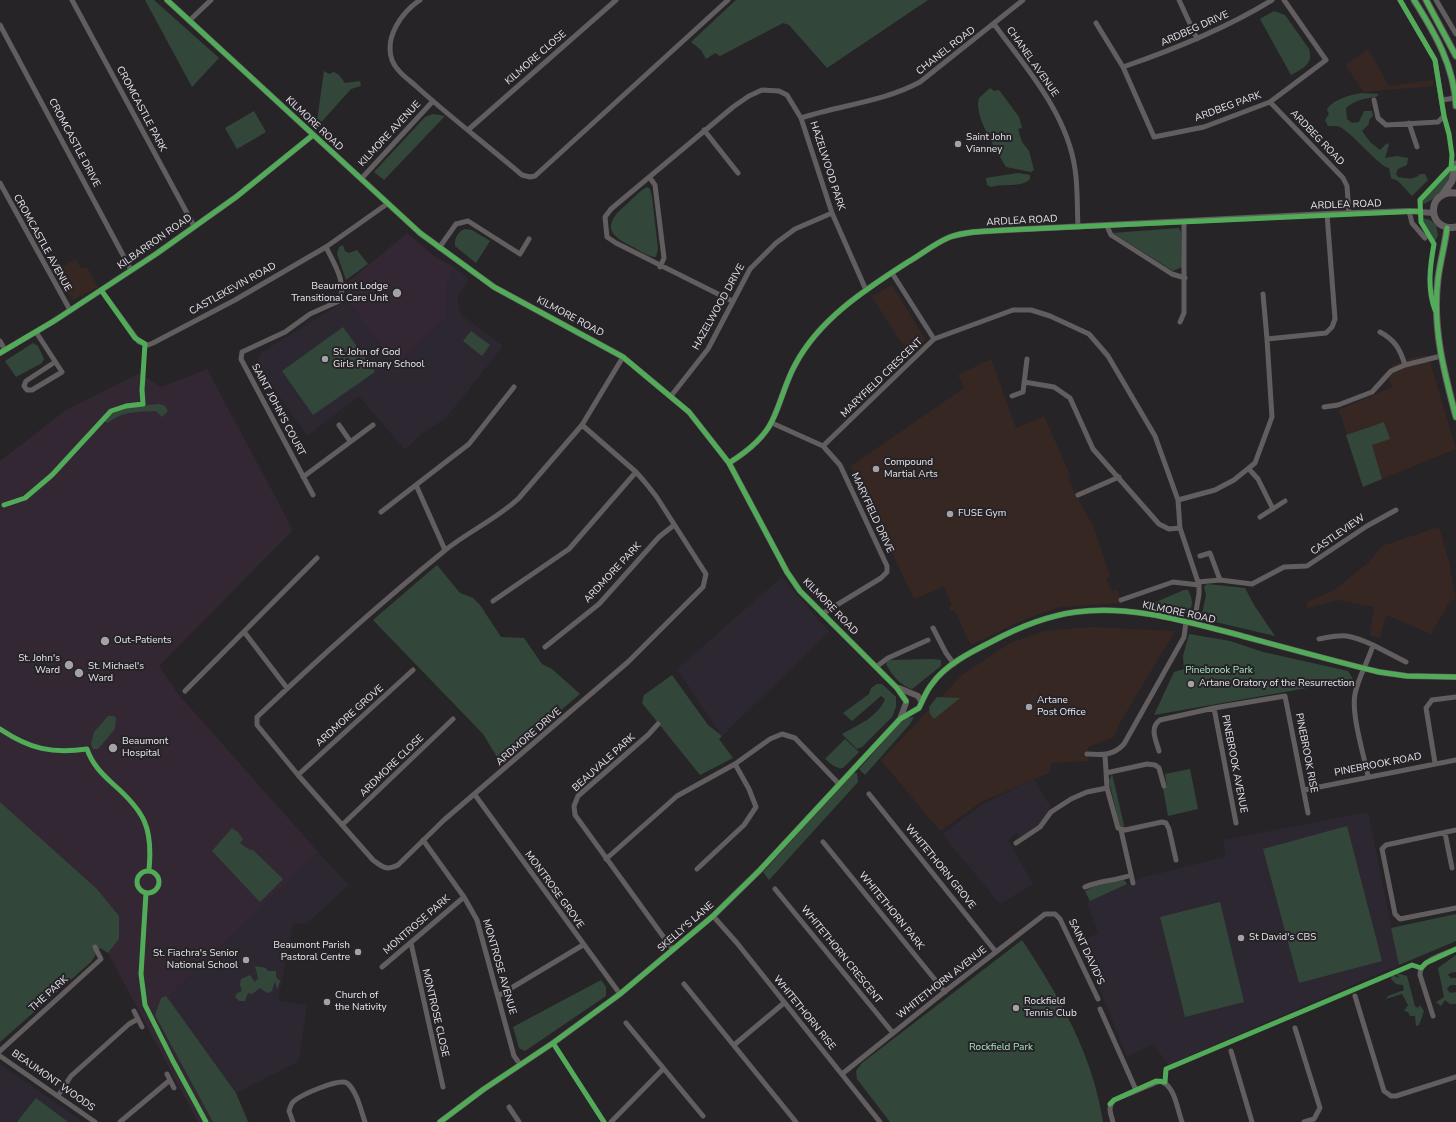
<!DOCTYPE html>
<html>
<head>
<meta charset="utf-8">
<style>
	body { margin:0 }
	canvas { display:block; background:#262427 }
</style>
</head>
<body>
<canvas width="1456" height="1122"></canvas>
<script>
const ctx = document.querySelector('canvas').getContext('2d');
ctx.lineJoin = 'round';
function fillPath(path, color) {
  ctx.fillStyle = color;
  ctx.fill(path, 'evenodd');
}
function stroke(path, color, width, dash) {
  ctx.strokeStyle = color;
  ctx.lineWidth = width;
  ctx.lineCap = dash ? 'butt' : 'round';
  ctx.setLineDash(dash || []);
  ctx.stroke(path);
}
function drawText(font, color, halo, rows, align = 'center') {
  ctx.font = font + ' "Nunito Sans",sans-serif';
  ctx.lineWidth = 4;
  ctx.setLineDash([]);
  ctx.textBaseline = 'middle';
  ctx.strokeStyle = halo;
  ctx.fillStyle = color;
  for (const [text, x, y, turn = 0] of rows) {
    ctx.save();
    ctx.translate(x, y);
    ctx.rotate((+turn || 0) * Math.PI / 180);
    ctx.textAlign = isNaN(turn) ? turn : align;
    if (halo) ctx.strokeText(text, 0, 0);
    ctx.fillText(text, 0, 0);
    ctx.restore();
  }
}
const commercial = new Path2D(`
	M1368,49L1389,86L1433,80V86L1364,92L1345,65Z
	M76,259L81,269L87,267L98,287L73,300L53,272Z
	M892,285L925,339L922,346L912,355L899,339L872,297Z
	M1428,355L1456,449L1382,479L1372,445L1390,439L1384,422L1347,434L1339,410L1392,387L1387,373L1393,365L1410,358Z
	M991,359L1016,428L1044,416L1070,475L1068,480L1094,528L1110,576L1106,578L1112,591L1117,590L1123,603L1060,607L1023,620L971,645L954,610L950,611L949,608L952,605L944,587L914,599L851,466L964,388L958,375Z
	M1439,527L1449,562L1456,599L1450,601L1431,634L1386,615L1380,638L1370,635L1374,607L1338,600L1308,608L1306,603L1334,590L1368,563L1382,546Z
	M1090,627L1175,631L1121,721L1114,737L1088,747V761L1052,763L1049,773L983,801L940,831L881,760L962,675L1010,643L1045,631Z`);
const built = new Path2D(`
	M454,267L469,279L457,298L461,315L503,346L446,418L421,434L405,450L359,396L307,436L259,367L258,359L262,352L347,300L390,358L400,361L446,318V286Z
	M782,577L829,632L722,736L677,669Z
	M1034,779L1051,808L1038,826L1021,837L1017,833L1008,840L1033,884L1000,904L942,834L985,803Z
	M1368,812L1399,965L1168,1065L1154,1044L1127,1057L1081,942L1098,933L1087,902L1141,878L1225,857L1224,840Z
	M318,852L349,885L306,924L293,923L278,1001L307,1005L299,1061L236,1093L169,996Z
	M0,1064L66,1110L83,1122H0Z`);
const medical = new Path2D(`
	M407,233L435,257L454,267L446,286V318L400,361L390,358L347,300V283Z
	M207,369L293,530L159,666L179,695L318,852L169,996L236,1093L249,1122H198L108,953L119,939L96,888L0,802V461L66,410L140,373L161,387Z`);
const green = new Path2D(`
	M145,0H154L219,58L192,87Z
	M736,0H928L827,68L789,25L783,23L720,56L715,53L706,59L701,50L691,42Z
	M1274,11L1285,15L1309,49C1314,64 1302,69 1291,75L1260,19Z
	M324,71L329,74L334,72L339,75L345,83L360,81L361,86L351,89L316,128Z
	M990,88L994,91L999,90L1019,117L1022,128L1018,129L1022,142L1029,151L1034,170L1031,172L1006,167C997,150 973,116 979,98Z
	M1361,93L1379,94L1376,97C1365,98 1353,101 1346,108L1347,119L1352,123L1359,122L1364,111H1372L1373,116L1369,120V124L1362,131L1370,142L1380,150L1387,143L1389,145L1385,158L1397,156L1408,158L1407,165L1398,169L1396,174L1398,177C1406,178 1414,181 1420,174H1425L1428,180L1412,196L1398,181L1391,178L1389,168C1381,168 1353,134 1340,127C1337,125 1332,127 1328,126L1325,120L1329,114L1327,110C1331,100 1351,95 1361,93Z
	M254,111L266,132L237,149L225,128Z
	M433,114L445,116L384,180L374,172L425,117Z
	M1453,169C1452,184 1437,199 1423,204L1421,201L1424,196Z
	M1018,173L1030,175V179C1022,188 1002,183 991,187L987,185L986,178Z
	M647,187L650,189L652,197L658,249L656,257C649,257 640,251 633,247C605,234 604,223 628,203C634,197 640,191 647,187Z
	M1422,218L1430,220L1436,225L1438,235L1435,242Z
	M1179,228L1181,232L1182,267L1173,271L1113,233Z
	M465,229L472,230L490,241L476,263L455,246C454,239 458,231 465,229Z
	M343,245L345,251L349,253L357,250L368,264L346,280L337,254L339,247Z
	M343,327L375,372L313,415L282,371Z
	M471,331L490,345L482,356L463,341Z
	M33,343L38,346L44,359L42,363L16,377L5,361Z
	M160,404L165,406L168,411L162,417L156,411C137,412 122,411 108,423L104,421C117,405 140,406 160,404Z
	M1384,422L1390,439L1372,445L1382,479L1363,487L1346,435Z
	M437,565L460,593L473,598L480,605L501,637L524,638L542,664L552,669L580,694L500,762L483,734L373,620Z
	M1207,584L1245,588L1254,605L1275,636L1207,620L1202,614L1206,595L1204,587Z
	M1184,590H1188C1192,598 1195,606 1187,613L1149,605Z
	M1189,634L1230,641L1263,652L1348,671L1353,679L1351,685H1324L1154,715L1174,672L1184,669L1183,656Z
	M932,659L941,660V666L912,689C901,686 891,674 886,664L889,660Z
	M672,675L708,725L722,736L719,739L733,758L700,775L642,703L644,695Z
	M877,684H882L896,697V707L892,717L862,747L857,749L842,734C858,725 878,717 885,699L881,696L852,721L843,713L869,694L871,688Z
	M937,697L960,698L934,719L930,714L929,707Z
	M108,716H114L116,718L115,729L98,749H93L91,744L94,732Z
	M914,717L910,724L865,775L859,769L900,723L907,718Z
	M845,739L859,752L843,768C836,769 831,764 825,759Z
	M1190,769L1198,809L1168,816L1163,788L1167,786L1165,774Z
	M854,773H857L858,782L769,880L763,872Z
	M1112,774L1124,825L1125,826H1121L1119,823L1109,781Z
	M0,802L96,888L119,916V939L108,953L100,948L91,962L0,1042Z
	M1347,826L1382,961L1299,983L1263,849Z
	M232,828L238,832L243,839L240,843L250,850H253L283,879L260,902L212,851Z
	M1124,880L1127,884L1090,901L1085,891L1092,887Z
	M1220,902L1244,1002L1185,1017L1160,917Z
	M1456,914V941L1399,965L1391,928Z
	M1022,940C1059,996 1093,1055 1103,1122H890L857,1079L856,1071L862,1063Z
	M1456,955V972L1450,973L1448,975L1451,978H1456V985H1450L1447,989L1450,993L1456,992V1004H1450L1445,1000L1441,1006L1436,1002L1444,997L1438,968Z
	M255,966L266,968L268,971H276V977L280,981L277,990L275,981L272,991L267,993L260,988L252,994L248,993L245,1001H239L235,997L237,993L242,991L240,985L241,979L250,975L255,982L258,978Z
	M1396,973L1407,976L1415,1006L1418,1008L1420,1005L1424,1011L1419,1025L1416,1026L1415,1016H1410L1408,1012L1404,1011L1408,1005L1402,994L1386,999L1388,996L1404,990L1403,985L1396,984L1391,979L1392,975L1399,978Z
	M601,980L606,987V996L525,1051L519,1048L513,1027Z
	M166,996L236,1093L248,1122H213L155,1015L161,998Z
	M36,1098L68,1122H17Z`);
const minor = new Path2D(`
	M72,0L194,226
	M420,0C402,12 384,37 392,60C396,71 408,79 417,87C450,117 487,145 522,175L530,177L535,176L728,0
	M1179,0L1197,39
	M1436,0L1456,34
	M189,21L211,0
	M1096,23L1123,67L1154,137L1204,127L1270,102L1326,60L1284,0
	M994,24C1026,68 1067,113 1075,169C1078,188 1077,208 1078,227
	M0,25L131,270
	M1123,67C1175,49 1225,29 1272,0
	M1374,100L1378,118L1386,125L1438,122L1444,116L1435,60L1400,0
	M1442,100L1455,98
	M1270,102L1343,178L1347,186L1349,214
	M801,118C840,105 883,102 920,82L1023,0
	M1409,123L1417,147
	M468,130L616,0
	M704,130L738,173
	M650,178L655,185L664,258L660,267
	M361,179L433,101
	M0,183L70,310
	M1409,211L1412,223L1425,238
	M1107,226L1111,235L1172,274L1185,278
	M439,248L456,224L468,221L520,254L529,239
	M892,273L934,339
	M101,290L139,342L148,345L153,343L235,300L326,247L387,204
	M1263,294L1267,339
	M732,301L616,243L607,237L605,217L611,209L733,107L749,96L762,90L779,91L787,95L801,118L832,213L866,290
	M1180,322L1184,313V222
	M36,332L62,372L32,390H27L24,386L26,381L55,362
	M1380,332C1395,340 1400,349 1405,365
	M0,341L5,350
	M1024,382L1054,387L1070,398L1093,449L1159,524L1169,529L1180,528
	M671,396L708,349L750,269L776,243L795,229L832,213
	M1012,396L1023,392L1027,359
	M1324,407L1338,405L1372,392L1391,371L1405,365L1441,356
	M772,423L823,446L840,465L887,566V572L881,578L822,614
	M339,425L350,441
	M582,425L636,472L644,481L656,496L706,574L703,587L628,662L444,820L398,865C386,871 382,867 373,860L298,775L257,725V717C317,660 379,604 443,552C467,532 497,519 519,498L582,425L623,357
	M823,446L934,339L1013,310H1031L1050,316L1089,334L1108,356L1155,436L1178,500L1180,528L1199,585V594L1194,623
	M1249,469L1258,479L1273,509
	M303,477L373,425
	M416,485L445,550
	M313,495L241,359L242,352L285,332L310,314L339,301C348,284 333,262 326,247
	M1078,495L1119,477
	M1178,500L1215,490L1234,480L1255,463L1272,417L1267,339L1326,333L1332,327L1335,319L1327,214
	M381,512L469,444L514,387
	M1260,517L1285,501
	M1200,556L1210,553L1220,580
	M1198,582L1220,580L1252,584L1284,567L1307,566L1367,526L1396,510
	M1121,600L1173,582L1199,585
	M493,601L569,549L636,472
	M933,628L946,653L954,664
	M245,633L287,688
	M1319,639C1344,634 1349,634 1373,645
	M545,647L599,604L659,537L674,525
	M876,667L888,658L928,640
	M185,691L317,558
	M1214,708L1236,823
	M658,724L648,735L578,796L574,806L575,815L673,950
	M1159,751C1156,740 1149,728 1160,720L1214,708L1285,696L1308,813
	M1087,754C1102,755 1113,756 1124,744L1184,637L1186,622
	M1105,755L1107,788L1118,828L1125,830L1162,822L1166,823L1169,829L1176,860
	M1435,763L1426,708L1432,700L1456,697
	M1106,773L1147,764L1155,765L1159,768L1164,786
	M298,775L413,670
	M1368,776C1364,755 1351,715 1355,694C1358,678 1368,662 1373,645L1406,662
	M1304,790L1456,760
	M869,794L996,952
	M475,795L620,994
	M342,825L453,719
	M1121,830L1133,883
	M1456,830L1386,845L1382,849L1395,914L1400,919L1456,908
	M1445,833L1452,868
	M423,840L464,897L477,920L514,1056L520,1064
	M823,842L945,992
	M1016,843L1040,827L1051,812L1071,799L1087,792L1107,788
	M606,859L677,796L735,764L770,739L782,734L795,738L839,784
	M697,869L744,825L756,807L749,789L735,764
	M1085,887C1098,881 1115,881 1131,875
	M775,889L893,1033
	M713,916L737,943L880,1122
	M411,943L443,1087
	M382,967L464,897
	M684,984L796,1122
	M498,996L583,945
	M1355,996L1384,1091L1391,1096H1396L1456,1077
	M1100,1009L1136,1090
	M134,1011L142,1027
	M1433,1016L1420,975C1419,960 1445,954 1456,949
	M626,1023L703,1116
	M1295,1028L1320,1108L1314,1119L1304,1122
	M553,1043L604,1122
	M734,1045L784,1003
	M0,1051L101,959L95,947
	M1231,1051L1252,1122
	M0,1056L95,1122
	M167,1074L174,1088
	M842,1074L948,989L1045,914H1055L1060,919L1098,999
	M58,1096L71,1076L129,1024L138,1019
	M509,1107L519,1122
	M120,1122L170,1080
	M293,1122L289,1111C290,1108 291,1104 293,1102C300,1095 339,1078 347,1083C357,1091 361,1111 365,1122
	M611,1122L663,1069
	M1113,1122C1111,1114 1107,1107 1114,1100L1160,1081C1175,1085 1177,1109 1182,1122`);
const tertiary = new Path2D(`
	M167,0L420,233L494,287L623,357L689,412L729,463L787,572L800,591L897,688L906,701
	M0,353L54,321L156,254L236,197L313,135
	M729,463C745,453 764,438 772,421C781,403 785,383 795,365C819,319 866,289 908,262C922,254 935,243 950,237C967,231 989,231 1007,230L1327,214L1409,211L1433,213
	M899,688L918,696L921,701
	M900,719L906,703
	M440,1122L484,1089L553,1043L620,994L713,916L759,871L900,719L919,708C923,700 926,691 932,684C945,665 971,652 991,642C1017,628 1046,616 1076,612C1130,605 1184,621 1235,634C1283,647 1330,660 1379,672L1407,676L1456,677`);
const secondary = new Path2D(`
	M1414,0C1435,33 1454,66 1456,106
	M1426,0L1456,56
	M1456,193C1425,189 1427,233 1456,227
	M1443,194L1452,181L1456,164
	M1447,228C1445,245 1440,262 1438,279C1432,327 1444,372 1456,417`);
const cycleway = new Path2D(`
	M167,0L420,233L494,287L623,357L689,412L729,463L787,572L800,591L897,688L906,701
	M1400,0L1435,60L1444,116L1449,134L1452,155L1451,168
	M1414,0C1435,33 1454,66 1456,106
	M1426,0L1456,56
	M1447,228C1445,245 1440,262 1438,279C1432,327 1444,372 1456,417
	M1435,310C1427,289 1430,266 1434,244L1421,222L1420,200L1449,169L1456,168
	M0,353L54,321L156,254L236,197L313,135
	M729,463C745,453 764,438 772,421C781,403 785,383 795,365C819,319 866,289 908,262C922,254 935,243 950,237C967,231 989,231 1007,230L1420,211
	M4,505L25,498L52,475L111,411L126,406L143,404L142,390L145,344L135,338L101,290
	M0,729C30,749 52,754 87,749C92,764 102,774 113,784C145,812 153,828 149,870
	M137 882a11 11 0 1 1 22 0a11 11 0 1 1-22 0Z
	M146,893L141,974L145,1005L173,1061L206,1122
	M553,1043L604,1122
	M1110,1104L1114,1100L1156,1081L1165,1082L1166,1069L1412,965L1421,968L1426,963L1456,949
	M440,1122L484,1089L553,1043L620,994L713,916L759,871L900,719L919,708C923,700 926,691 932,684C945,665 971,652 991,642C1017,628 1046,616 1076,612C1130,605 1184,621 1235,634C1283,647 1330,660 1379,672L1407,676L1456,677`);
const markers = [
	[958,144,4,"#a4a2a5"],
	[397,293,5,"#a4a2a5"],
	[325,359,4,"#a4a2a5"],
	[876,469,4,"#a4a2a5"],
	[950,514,4,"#a4a2a5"],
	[105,641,5,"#a4a2a5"],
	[69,665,5,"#a4a2a5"],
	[79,673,5,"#a4a2a5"],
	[1191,684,4,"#a4a2a5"],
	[1029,707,4,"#a4a2a5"],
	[113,748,5,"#a4a2a5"],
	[1241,938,4,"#a4a2a5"],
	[358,952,4,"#a4a2a5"],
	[246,960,4,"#a4a2a5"],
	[327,1002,4,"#a4a2a5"],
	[1016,1008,4,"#a4a2a5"]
];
const streetNames = [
	["ARDBEG DRIVE",1195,29,-24],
	["CHANEL ROAD",946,51,-38],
	["KILMORE CLOSE",536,58,-41],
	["CHANEL AVENUE",1032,62,55],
	["ARDBEG PARK",1228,107,-20],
	["CROMCASTLE PARK",141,109,62],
	["KILMORE ROAD",314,124,43],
	["KILMORE AVENUE",390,134,-47],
	["ARDBEG ROAD",1317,138,46],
	["CROMCASTLE DRIVE",74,143,62],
	["HAZELWOOD PARK",827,166,72],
	["ARDLEA ROAD",1346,205,-2],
	["ARDLEA ROAD",1022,221,-3],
	["KILBARRON ROAD",155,242,-35],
	["CROMCASTLE AVENUE",42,243,61],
	["CASTLEKEVIN ROAD",233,289,-29],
	["HAZELWOOD DRIVE",719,307,-61],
	["KILMORE ROAD",570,317,28],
	["MARYFIELD CRESCENT",882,378,-44],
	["SAINT JOHN'S COURT",278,410,62],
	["MARYFIELD DRIVE",872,513,65],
	["CASTLEVIEW",1338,535,-35],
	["ARDMORE PARK",613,573,-47],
	["KILMORE ROAD",830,607,46],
	["KILMORE ROAD",1179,613,12],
	["ARDMORE GROVE",350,716,-42],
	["ARDMORE DRIVE",529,737,-41],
	["PINEBROOK RISE",1306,753,79],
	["BEAUVALE PARK",604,763,-42],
	["PINEBROOK AVENUE",1234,764,79],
	["PINEBROOK ROAD",1378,765,-11],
	["ARDMORE CLOSE",392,766,-44],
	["WHITETHORN GROVE",940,867,51],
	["MONTROSE GROVE",554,890,54],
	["WHITETHORN PARK",891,911,51],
	["MONTROSE PARK",417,925,-41],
	["SKELLY'S LANE",686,927,-41],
	["SAINT DAVID'S",1086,952,65],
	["WHITETHORN CRESCENT",841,955,51],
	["MONTROSE AVENUE",499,967,74],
	["WHITETHORN AVENUE",942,983,-38],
	["THE PARK",49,994,-42],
	["MONTROSE CLOSE",435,1013,77],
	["WHITETHORN RISE",804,1013,51],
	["BEAUMONT WOODS",53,1081,35]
];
const poiNames = [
	["Saint John",966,138],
	["Vianney",966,150],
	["Beaumont Lodge",388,287,"right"],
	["Transitional Care Unit",388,299,"right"],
	["St. John of God",333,353],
	["Girls Primary School",333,365],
	["Compound",884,463],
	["Martial Arts",884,475],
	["FUSE Gym",958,514],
	["Out-Patients",114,641],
	["St. John's",60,659,"right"],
	["Ward",60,671,"right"],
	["St. Michael's",88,667],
	["Ward",88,679],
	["Artane Oratory of the Resurrection",1199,684],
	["Artane",1037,701],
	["Post Office",1037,713],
	["Beaumont",122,742],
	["Hospital",122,754],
	["St David's CBS",1249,938],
	["Beaumont Parish",350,946,"right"],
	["Pastoral Centre",350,958,"right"],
	["St. Fiachra's Senior",238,954,"right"],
	["National School",238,966,"right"],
	["Church of",335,996],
	["the Nativity",335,1008],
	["Rockfield",1024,1002],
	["Tennis Club",1024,1014]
];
const parkNames = [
	["Pinebrook Park",1219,671],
	["Rockfield Park",1001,1048]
];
fillPath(commercial, '#362723');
fillPath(built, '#2d2731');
fillPath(medical, '#322732');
fillPath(green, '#32473a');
stroke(minor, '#625d5e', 5);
stroke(tertiary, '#625d5e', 6);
stroke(secondary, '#665f61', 7);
stroke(cycleway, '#51ab58', 5);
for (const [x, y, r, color] of markers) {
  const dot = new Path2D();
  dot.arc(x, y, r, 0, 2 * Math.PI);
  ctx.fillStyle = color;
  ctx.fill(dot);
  stroke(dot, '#262328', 1.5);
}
drawText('10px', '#e8e6e9', '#262328', streetNames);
drawText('10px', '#e8e6e9', '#262328', poiNames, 'left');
drawText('10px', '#a5e4bd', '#262328', parkNames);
</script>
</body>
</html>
